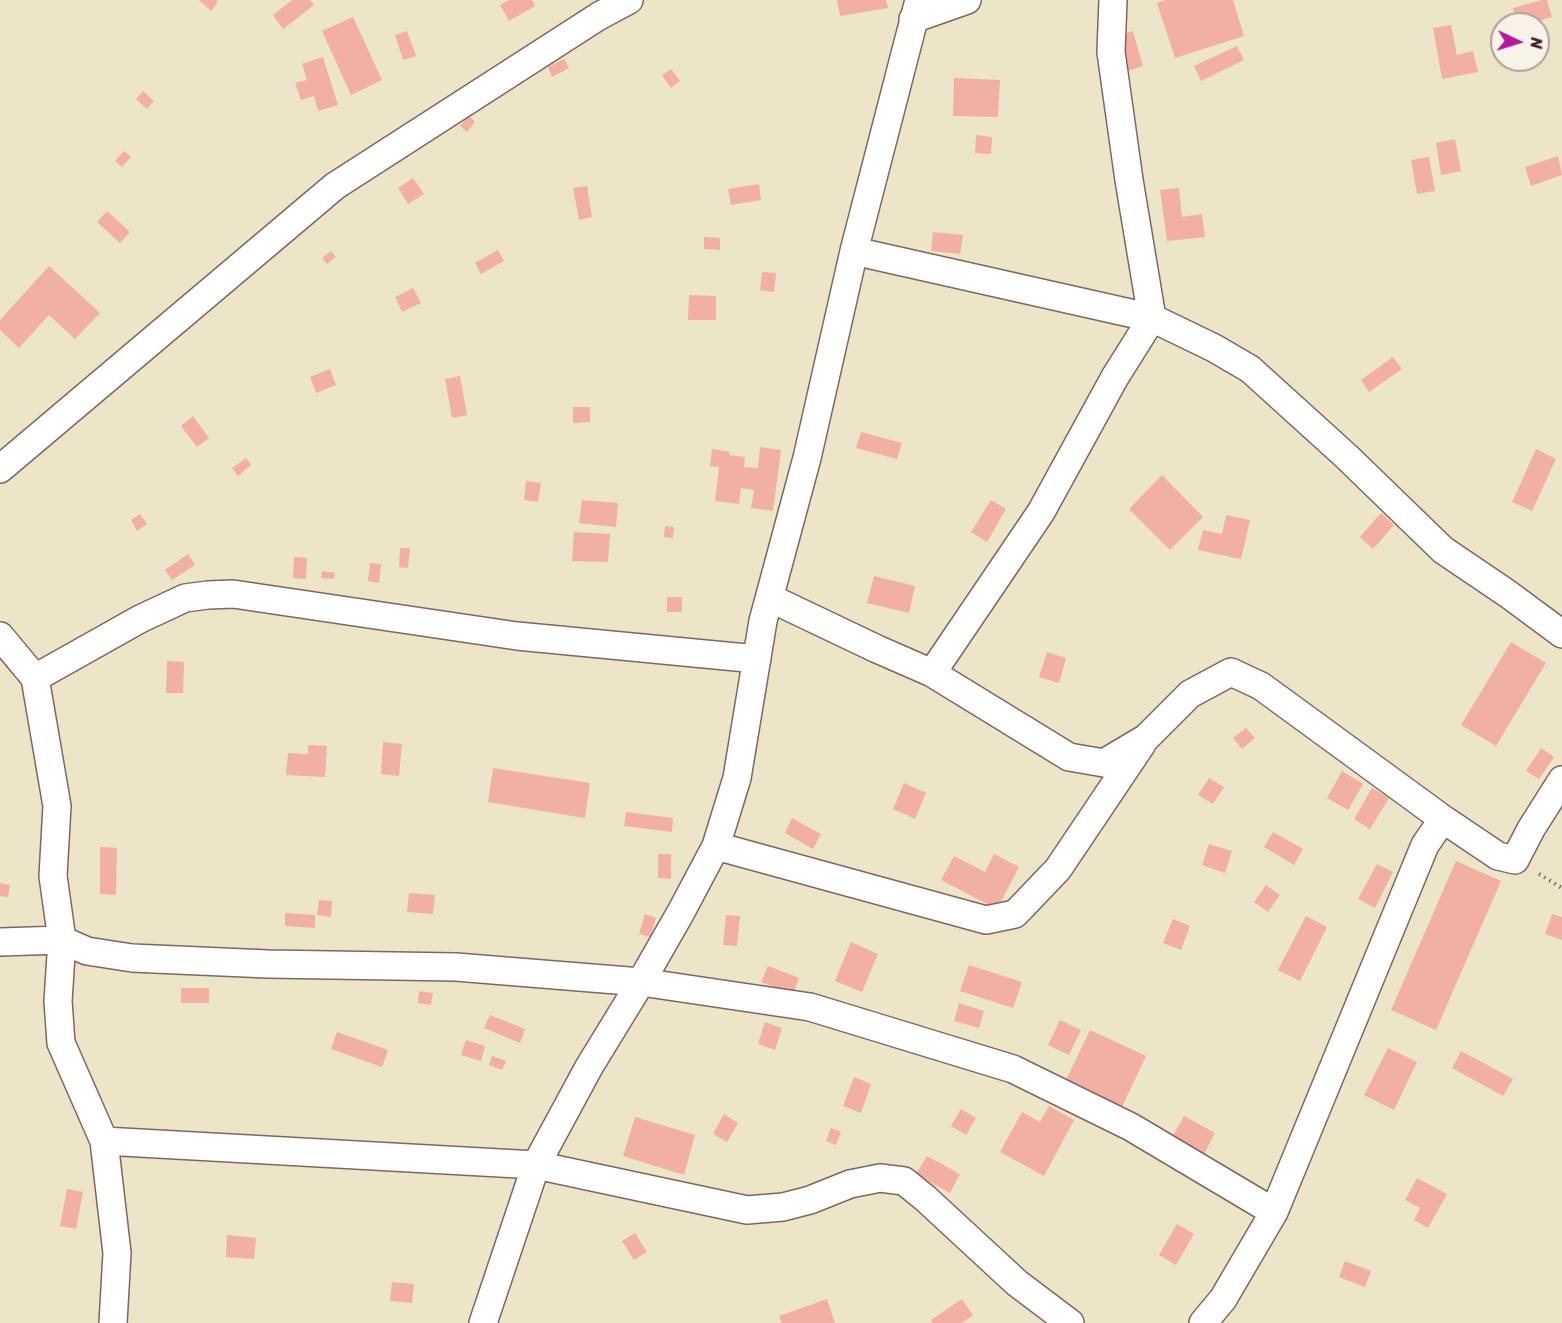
<!DOCTYPE html>
<html>
<head>
<meta charset="utf-8">
<style>
	body { margin:0 }
	#map { position:relative; width:1562px; height:1323px; overflow:hidden; background:#ece5c7; font-family:Sriracha,sans-serif }
	canvas { display:block }
	.north { position:absolute; left:1490px; top:12px; width:60px; height:60px; box-sizing:border-box; background:#f7f3e8; border:2px solid #b29e9c; border-radius:50%; rotate:94deg; font-size:16px; font-weight:700; line-height:24px; text-align:center; color:#4a1f2b }
	.north::after { content:''; display:block; margin:auto; width:21px; height:27px; background:#b5179e; clip-path:polygon(50% 0,100% 100%,50% 72%,0 100%) }
</style>
</head>
<body>
<div id="map">
<canvas width="1562" height="1323"></canvas>
<div class="north">N</div>
</div>
<script>
const ctx = document.querySelector('canvas').getContext('2d');
ctx.lineJoin = 'round';
function fillPath(path, color) {
  ctx.fillStyle = color;
  ctx.fill(path, 'evenodd');
}
function stroke(path, color, width, dash) {
  ctx.strokeStyle = color;
  ctx.lineWidth = width;
  ctx.lineCap = dash ? 'butt' : 'round';
  ctx.setLineDash(dash || []);
  ctx.stroke(path);
}
const building = new Path2D(`
	M199,0H216L218,2L211,11Z
	M292,0H310L314,5L283,29L273,15Z
	M509,0H532L535,6L509,21L500,5Z
	M837,0H886L888,8L840,16Z
	M1165,0H1233L1244,36L1175,58L1157,3Z
	M1542,0H1547L1552,17L1528,24H1517L1513,8Z
	M353,17L382,80L351,95L322,31Z
	M1451,25L1457,55L1473,51L1478,72L1442,79L1433,28Z
	M407,31L416,56L403,60L395,35Z
	M1133,31L1143,66L1125,72L1115,36Z
	M1237,46L1244,60L1201,81L1194,66Z
	M323,57L338,105L318,111L314,96L301,100L295,83L307,80L302,64Z
	M564,59L569,68L552,77L548,67Z
	M671,69L680,81L671,88L662,75Z
	M954,78L1000,80L998,117L953,116Z
	M143,91L154,101L147,109L136,99Z
	M469,116L475,122L467,132L460,126Z
	M976,135L992,137L991,154L975,153Z
	M1455,139L1461,171L1441,175L1436,143Z
	M124,151L131,157L122,167L115,161Z
	M1558,156L1562,175L1531,186L1525,167Z
	M1429,157L1435,191L1417,194L1411,160Z
	M413,178L424,194L408,204L398,188Z
	M759,184L761,200L731,205L728,189Z
	M587,186L592,217L579,220L573,188Z
	M1179,188L1182,217L1202,214L1205,237L1167,241L1160,190Z
	M107,211L130,232L120,243L97,222Z
	M933,232L963,235L960,254L931,251Z
	M704,237L720,238V250L704,249Z
	M498,250L504,261L481,274L475,263Z
	M331,251L336,257L327,264L322,258Z
	M49,266L100,313L75,339L49,315L19,348L0,330V320Z
	M762,272L776,273L774,292L760,290Z
	M413,288L421,303L402,312L395,297Z
	M689,295L716,296V320H688Z
	M1393,357L1402,369L1369,392L1361,380Z
	M330,369L336,385L316,393L310,377Z
	M460,376L467,415L452,418L445,379Z
	M573,407H590V422L573,423Z
	M193,416L209,438L197,447L181,426Z
	M861,432L902,443L897,459L856,448Z
	M760,447L781,450L773,511L751,508L754,490L741,488L739,504L715,501L719,467L710,466L712,449L730,452L729,455L745,457L744,467L758,468Z
	M1536,449L1556,459L1532,511L1512,502Z
	M246,458L251,465L238,476L232,468Z
	M1162,475L1203,517L1170,550L1129,509Z
	M526,481L541,483L538,502L524,500Z
	M582,500L618,503L616,527L579,523Z
	M991,500L1006,509L987,542L971,532Z
	M1381,513L1394,525L1373,549L1360,537Z
	M140,514L147,524L137,531L131,520Z
	M1226,515L1250,520L1241,559L1198,550L1203,530L1222,534Z
	M665,526L674,527L673,538L664,537Z
	M574,532L610,534L608,562L572,561Z
	M400,548H410L408,568L399,567Z
	M188,554L195,565L172,580L165,570Z
	M294,557L307,558L306,579L293,578Z
	M370,563L381,564L379,583L368,581Z
	M322,571L335,573L334,579L321,578Z
	M874,576L915,586L909,613L867,603Z
	M667,597H682V612H667Z
	M1511,642L1546,663L1496,746L1461,725Z
	M1047,652L1066,658L1059,683L1039,677Z
	M167,661L184,662L183,693H166Z
	M1246,728L1255,738L1242,749L1233,738Z
	M383,742L402,744L399,776L381,774Z
	M308,745L327,746L325,777L286,775L288,753L308,754Z
	M1541,748L1554,757L1539,779L1526,771Z
	M493,768L590,783L585,818L488,802Z
	M1342,771L1363,784L1348,810L1327,798Z
	M1209,778L1224,787L1213,804L1198,795Z
	M904,783L926,793L915,819L893,809Z
	M1372,788L1389,798L1370,829L1354,819Z
	M626,812L673,818L672,832L624,826Z
	M792,818L821,834L813,849L785,833Z
	M1273,832L1303,849L1294,865L1264,847Z
	M1209,844L1232,851L1225,873L1202,865Z
	M100,847L117,848L116,895L100,894Z
	M658,854H671V879L658,878Z
	M994,854L1019,867L997,909L941,880L954,856L985,872Z
	M1456,861L1501,881L1436,1030L1391,1010Z
	M1377,864L1393,872L1375,908L1358,899Z
	M0,883L10,885L8,897L0,896Z
	M1266,885L1280,895L1268,912L1254,902Z
	M409,893L435,895L433,914L407,912Z
	M319,900L332,901L331,917L317,915Z
	M285,913L315,915V928L285,926Z
	M645,914L656,918L650,937L639,934Z
	M1552,914L1562,917V940L1545,934Z
	M726,915L740,916L737,946L723,945Z
	M1306,916L1327,927L1300,981L1278,970Z
	M1173,919L1190,926L1181,950L1163,943Z
	M851,942L878,954L862,992L835,981Z
	M969,965L1022,982L1013,1008L960,991Z
	M768,966L799,978L793,994L761,982Z
	M181,988H209V1003H181Z
	M419,991L433,993L431,1005L418,1003Z
	M959,1003L984,1011L979,1028L954,1021Z
	M490,1015L525,1029L520,1043L484,1028Z
	M1060,1020L1081,1030L1069,1055L1048,1045Z
	M765,1022L782,1028L775,1050L758,1044Z
	M1090,1030L1146,1056L1121,1109L1065,1082Z
	M337,1032L388,1050L382,1067L331,1049Z
	M466,1040L485,1046L481,1061L461,1055Z
	M1388,1048L1417,1062L1394,1110L1364,1095Z
	M1461,1051L1513,1079L1503,1096L1452,1068Z
	M492,1056L506,1061L502,1070L489,1065Z
	M854,1077L871,1084L861,1113L843,1106Z
	M1049,1106L1074,1120L1044,1176L1000,1152L1022,1112L1040,1122Z
	M961,1109L976,1118L966,1135L951,1126Z
	M724,1114L738,1123L727,1142L713,1134Z
	M1184,1116L1215,1133L1202,1158L1170,1141Z
	M635,1117L695,1135L684,1175L623,1156Z
	M831,1128L841,1132L836,1145L826,1141Z
	M927,1156L960,1174L950,1193L916,1174Z
	M1417,1178L1447,1194L1428,1228L1414,1220L1420,1208L1405,1200Z
	M67,1189L83,1192L76,1229L60,1226Z
	M1177,1224L1194,1234L1176,1265L1159,1255Z
	M635,1233L647,1252L634,1260L622,1241Z
	M227,1235L256,1238L254,1259L226,1257Z
	M1345,1261L1371,1271L1365,1287L1339,1277Z
	M392,1282L414,1284L412,1303L390,1301Z
	M827,1299L835,1323H782L779,1316Z
	M962,1299L973,1315L962,1323H933L931,1320Z`);
const path = new Path2D(`
	M1539,874L1562,888`);
const minor = new Path2D(`
	M913,19L967,0
	M854,251L1152,318L1214,348L1250,369L1346,456L1443,550L1508,594L1562,634
	M0,469L335,186L599,16L629,0
	M770,598L877,649L932,673L1041,512L1115,377L1152,318L1129,180L1111,52L1113,0
	M0,636L35,678L140,619L185,598L208,595L233,594L517,636L757,659
	M932,673L1069,757L1104,763L1146,738L1190,694L1231,672L1261,686L1443,819
	M35,678L57,806L53,876L62,940L87,951L132,958L268,964L456,967L641,982L810,1007L1013,1069L1131,1127L1274,1212
	M716,846L986,920L1015,914L1058,869L1142,744
	M0,942L62,940L58,1001L61,1043L104,1141L117,1253L113,1323
	M104,1141L536,1165L747,1210L783,1207L810,1200L850,1184L880,1178L904,1181L925,1198L1017,1283L1070,1323
	M483,1323L536,1165L589,1067L641,982L681,912L716,846L737,778L763,621L807,458L854,251L919,0
	M1203,1323L1223,1299L1274,1212L1425,845L1443,819L1498,856L1515,860L1531,829L1562,780`);
fillPath(building, '#f1b0a2');
stroke(minor, '#836462', 30);
stroke(path, '#836462', 4, [1.5, 4.5]);
stroke(minor, '#fff', 27);
</script>
</body>
</html>
